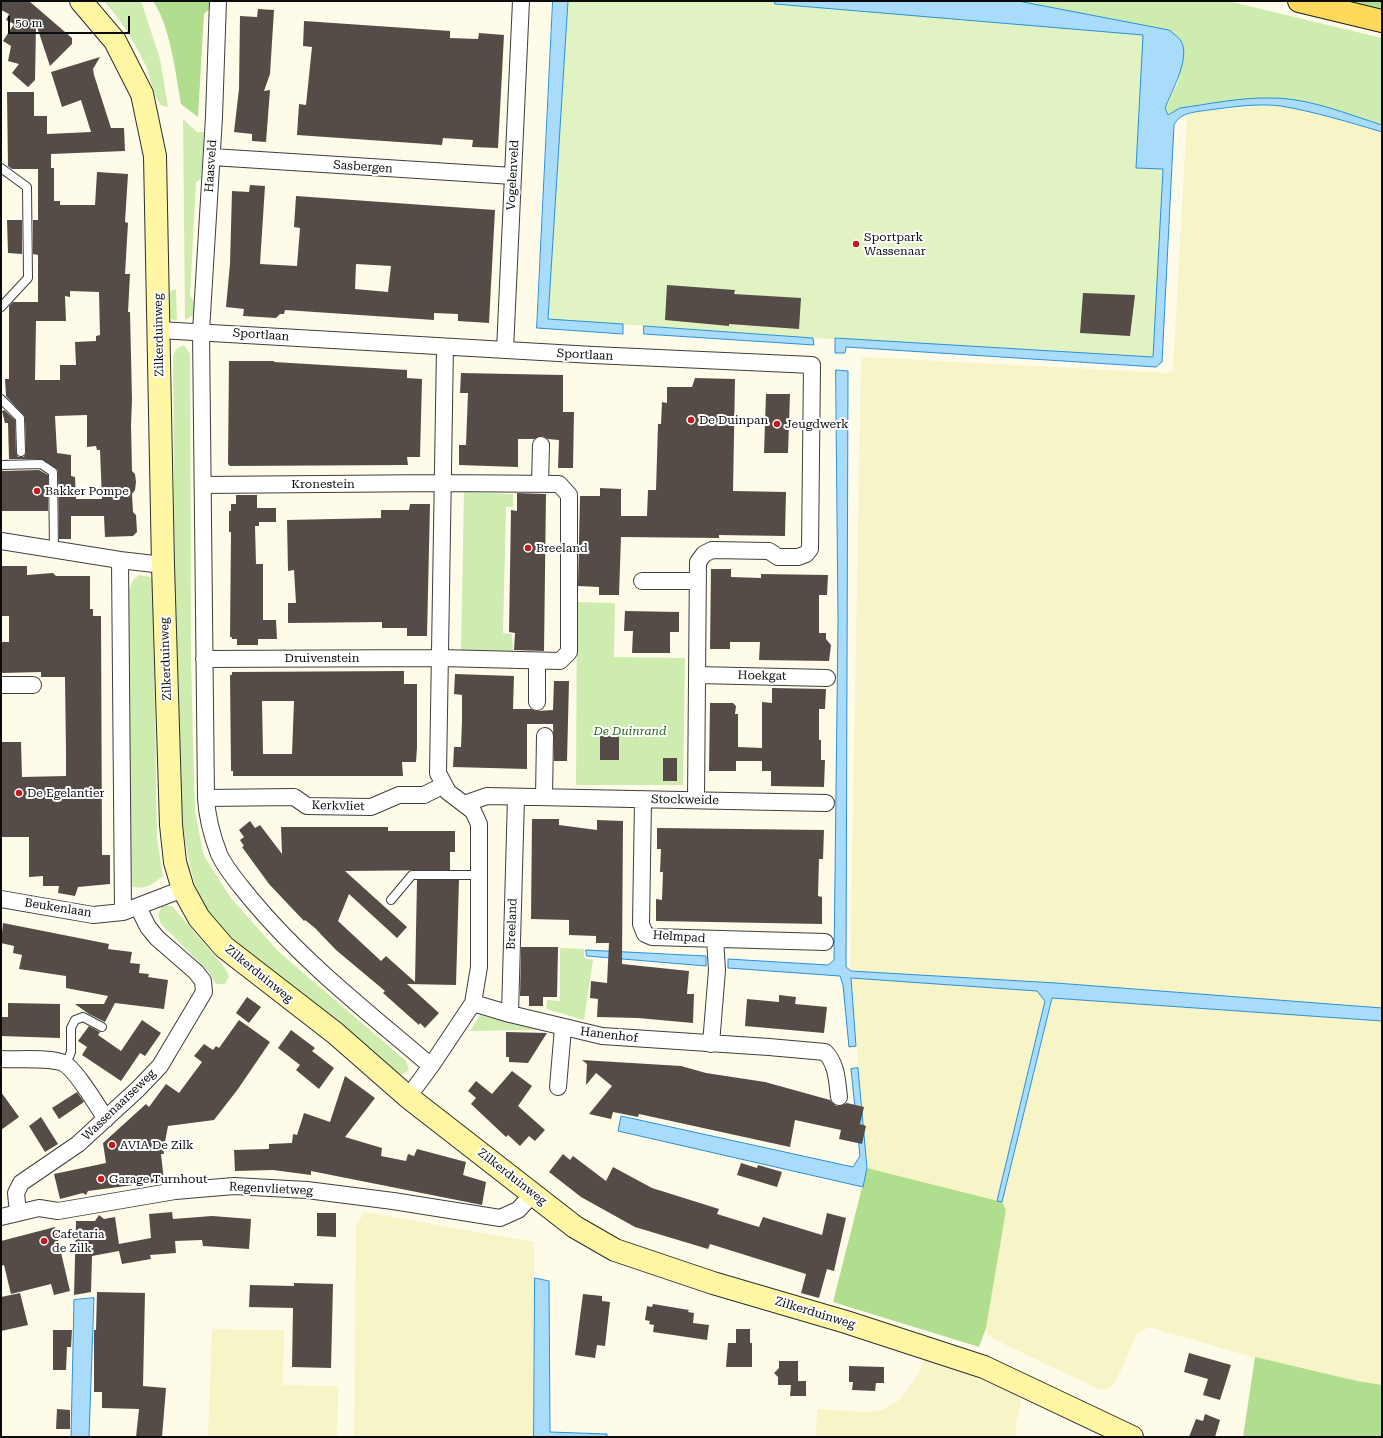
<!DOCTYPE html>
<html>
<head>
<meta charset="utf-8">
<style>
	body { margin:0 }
	#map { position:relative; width:1383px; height:1438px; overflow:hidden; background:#fffbe9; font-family:"Roboto Serif",serif }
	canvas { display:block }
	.frame { position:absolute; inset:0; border:2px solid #0b0b0b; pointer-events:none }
	.scale { position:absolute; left:8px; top:16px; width:122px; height:18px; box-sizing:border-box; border:2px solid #0b0b0b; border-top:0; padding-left:5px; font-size:12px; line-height:14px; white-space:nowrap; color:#0b0b0b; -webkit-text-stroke:3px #fff; paint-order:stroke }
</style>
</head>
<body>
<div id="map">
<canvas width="1383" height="1438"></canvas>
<div class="frame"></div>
<div class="scale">50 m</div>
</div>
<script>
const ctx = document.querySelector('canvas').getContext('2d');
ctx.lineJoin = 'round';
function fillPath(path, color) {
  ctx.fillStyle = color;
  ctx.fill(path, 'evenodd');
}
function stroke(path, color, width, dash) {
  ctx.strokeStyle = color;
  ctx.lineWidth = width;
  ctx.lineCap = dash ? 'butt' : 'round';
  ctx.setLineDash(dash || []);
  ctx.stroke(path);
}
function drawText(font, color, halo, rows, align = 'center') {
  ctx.font = font + ' "Roboto Serif",serif';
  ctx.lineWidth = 4;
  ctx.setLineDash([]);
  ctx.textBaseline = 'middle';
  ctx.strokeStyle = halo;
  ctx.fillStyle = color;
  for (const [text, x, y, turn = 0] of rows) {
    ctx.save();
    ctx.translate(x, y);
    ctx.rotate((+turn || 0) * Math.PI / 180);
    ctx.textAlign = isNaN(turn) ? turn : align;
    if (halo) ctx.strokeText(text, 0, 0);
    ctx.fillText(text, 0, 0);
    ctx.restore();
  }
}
const farmland = new Path2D(`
	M1257,106H1280L1340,120L1382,132V1008L1056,983L1052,997L1382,1021V1385L1357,1381L1273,1363L1149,1327L1137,1334L1116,1381L1111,1387L1107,1390L1098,1389L1006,1345L989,1336L986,1330L985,1323L1006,1210L1002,1202L1056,983L850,971L861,360L864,357L1167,373L1173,370L1187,117H1182L1196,112Z
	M851,978L1037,991L1045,1001L997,1201L867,1168Z
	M364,1212L534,1242V1437H354L356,1227Z
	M212,1329L284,1330L283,1385L338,1386L337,1437H208Z
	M926,1355L1018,1387L1021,1403L1016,1424L1017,1437H816L817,1409L867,1412L882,1410L898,1401L906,1392L918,1374Z`);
const green = new Path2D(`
	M104,1H141L160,59L168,107L162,106C153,97 151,79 146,66C135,43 121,20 104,1Z
	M1018,1H1228L1382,38V125L1311,103L1239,100L1180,108L1168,115L1165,108L1178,82L1179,74Z
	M183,119L197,132H204L201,179L196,182L190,296L195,302L193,315L185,320Z
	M176,289L177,321L171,319L167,311V297L172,290Z
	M184,345L190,354L191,660L195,812L204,856L231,898L279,952L406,1061L409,1070L401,1075L230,936C217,923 203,908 197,890C177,831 180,768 178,707C174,590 174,473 173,356L176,349Z
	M464,492L513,494V507H506L503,633L512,634L513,651L461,650Z
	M139,575L150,577L153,582L157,838L163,876C153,884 144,891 130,886L129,590L133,580Z
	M577,602L615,603L614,657L685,658L683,785H576Z
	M162,906H172L225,968L229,976L225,984H216L208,971L161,924L158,915Z
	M560,948L584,949V958L593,960L584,1020L546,1009L547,1000L560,1001Z
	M480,1015L541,1030L470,1031Z`);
const forest = new Path2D(`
	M153,1H209V9L204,14L198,117L181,104C176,75 170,25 153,1Z
	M1348,1H1382V10Z
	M867,1168L1002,1202L1006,1210L986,1328L979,1347L833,1302Z
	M1255,1357L1357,1381L1382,1385V1437H1243Z`);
const pitch = new Path2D(`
	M568,1H775L776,4L1143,34L1136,168L1163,169L1153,357L813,338L548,319Z`);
const water = new Path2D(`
	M553,1H568L548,319L623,324V334L537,328Z
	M775,1H1018L1169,30C1173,33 1178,37 1181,41C1191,58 1171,92 1165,108L1168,115L1180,108C1210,104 1241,97 1272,98C1309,98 1347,114 1382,125V132C1349,122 1315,112 1281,106C1258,103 1232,107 1209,110C1196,112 1180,112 1174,125L1162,362L1156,367L846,347L845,353H835V338L1153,357L1163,169L1136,168L1143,35L775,4Z
	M644,326L813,338L814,345L644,334Z
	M836,370L848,371L846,967L851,971L1056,983L1382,1008V1021L1052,998L1002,1202L997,1201L1045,1001L1037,991L851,978L856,1046L849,1047L843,985L840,976L728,968V959L828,965L834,960L838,621Z
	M586,950L706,956V966L587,956Z
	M858,1068L867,1168L863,1187L618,1131L621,1116L853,1167L860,1156L851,1069Z
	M535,1278L549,1281L550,1432L607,1434V1437H534Z
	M94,1298L89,1437H71L74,1300Z`);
const building = new Path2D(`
	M1,1H29L72,38V44L50,66L36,24L35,80L28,87L12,73L19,64L8,61L11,46L3,41L14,24L6,20L9,14L1,10Z
	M258,9L274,10L270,74L264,91L270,90L266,142L252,141V134L234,132L239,89L240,16L257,17Z
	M304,21L450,31V38L478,39L479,33L504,35L498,148L472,147L473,140L443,138L442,145L297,135L299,104L306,105L312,47L303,46Z
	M100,57L93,69L94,75L111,128H124L125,151L51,154V168H54V201H60V205H95L97,172L128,174L125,222L128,223L125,274H130L128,312H130L132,400L131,425L132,471L135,474L136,482L135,490L132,494L133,512L136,515L137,532L133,536L105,537L104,516H71V539H59L58,470L41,459H9L8,423H5L2,411L4,410L15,420L16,453L18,457H24L26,452L25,417L6,396L5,379H9V306L13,302H38V255L33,254V220H38V169H12L8,166L7,92H34V116H47V134L91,132L81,100L62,107L51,72ZM70,291L99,292L100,335L96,336V341L75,342L76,365H60V380H35L36,321H66L65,296L70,297ZM87,415V447L96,446L97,450H100L102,499H76L75,477L71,476V455L57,453L55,416Z
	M250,185L265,186L260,264L297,266L300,228L294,227L296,196L495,210L489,323L458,321V314L434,313V320L285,310L284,314H280L276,318L243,316L244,309L226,307L230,264L232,191L249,192ZM356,264L391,266L388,292L355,289Z
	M7,220H22V254L8,253Z
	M667,285L735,290L734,294L801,298L799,329L729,324V326L665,320Z
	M1083,293L1135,295L1130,336L1080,333Z
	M229,361H274V362L407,370V378L422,379L420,457H407L408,465L230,466L228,464Z
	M461,373L563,375V412H574L573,468H558L559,440L548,439L542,436L534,439H518V467L459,465V445H466L468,393H460Z
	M695,378L735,379L733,491L786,492L785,536L719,535V538L621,537L619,595H599V587L578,586L580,496H600V488L621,489V516H647L648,490H656L658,424H661L662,402L667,403V387H692Z
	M766,394H790L788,453H764Z
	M39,470L48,475V511H1V471Z
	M517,493L546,494L544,651L514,650L515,633L509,632L511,510L517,511Z
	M236,495H257V508H276V522H259V526H255L256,564H263V620H276L277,639H258V645H237V639H232V637H230L231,532H229V511H231V504H236Z
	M410,504H430L427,636H407V628H382V622L288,623V603H296L294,570L288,571L287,520L381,518V510H409Z
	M1,566H27V575L53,573L56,576H90V609H93V616H101L102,855H110V884L78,887L75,896L58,893L59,886H43V876L29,877V837H1V742H21L22,777L66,776V751L65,677H41V672L1,673L2,642H9V616H1Z
	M711,569H731V577L761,578V574L828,575L827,595H819V633H826V639L831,645L829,661L759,660L760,642H730V649H710Z
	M625,611L679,612V632H670V653H632L633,631H624Z
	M404,671V684H417V748L416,762H402L403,776H233V771H231L230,675H232V672ZM262,701H294L292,754H263Z
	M455,674L514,676L513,709H531L537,711L553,710L554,681H569L567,761H554L553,724H527V769L453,767L454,747H461L462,721V695L454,694Z
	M772,688L826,689L825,709H819V740H821V760H825L824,787L771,786V771H762V761H736V771H709L710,703H733L736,706L735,714H738V747L762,748V702L772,703Z
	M600,736H619V760H600Z
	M663,758H677V781H663Z
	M532,819H559V825L597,830V820L623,821L622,964L689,971L687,994H694L693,1023L638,1018L597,1017L598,999L590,998L591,981L607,983L609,943H596V936L569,935V920L531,919Z
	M250,821L255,828L260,825L282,854L281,827H388V831H455V852H450V870L345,871L407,927L397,938L349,894L338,921L381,961L386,956L415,982L417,880H459L456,985L407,984L439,1013L425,1028L420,1023L419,1025L383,993L385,991L336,950L315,928L305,920L304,921L269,884L242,847L244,846L240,840L244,837L239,830Z
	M657,828L824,830L823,859H819L818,896L822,897V924L656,921V899L662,900L663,872H660L661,849H657Z
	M3,923L109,944L108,949L132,952L130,963L140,964L139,973L149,974L148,977L168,980L164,1009L115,1003L105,1022L89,1014L75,1004H104L108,996L66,988V976L19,969L22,955L13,953L14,946L1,943Z
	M521,947H558L557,997H543V1006H529V996H520Z
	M779,995L796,997L795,1004L827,1007L824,1033L745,1026L747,999L779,1002Z
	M247,997L261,1007L249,1023L236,1013Z
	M8,1003L60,1004V1038L1,1036V1017H8Z
	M142,1020L161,1033L145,1056L140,1053L121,1081L82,1055L87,1047L78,1041L89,1026L100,1032L98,1035L121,1051Z
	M239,1020L270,1042L238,1089L214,1120L168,1126L165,1142H162L164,1154H161L164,1181L88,1191L86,1195L83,1193L60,1199L54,1174L106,1163L103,1143L146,1104L149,1107L166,1084L179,1093L202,1062L194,1056L204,1044L213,1050L216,1046L219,1048Z
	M291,1030L315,1048L312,1051L334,1068L319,1089L296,1070L300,1065L278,1048Z
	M506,1032L547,1033L528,1063L509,1062V1057H506Z
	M582,1060L681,1066L706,1073L765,1082L830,1100L836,1106H840L847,1103L864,1107L860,1124L866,1126L862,1144L839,1139L841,1130L795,1120L790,1147L639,1114L638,1117L613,1112L611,1119L589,1114L612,1086L596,1073L586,1085L587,1064Z
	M512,1071L532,1086L518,1106L545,1130L535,1141L529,1136L520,1146L508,1135L506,1137L471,1104L476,1098L468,1091L476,1081L492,1094Z
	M345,1076L375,1098L345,1137L382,1148L381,1156L406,1161L408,1154L414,1156L417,1149L466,1162L463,1175L486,1182L482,1205L311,1171V1175L273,1170L235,1171L234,1150L269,1149V1144L292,1143L293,1134L297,1135L304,1113L330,1122Z
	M1,1092L19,1117L1,1130Z
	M77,1092L84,1102L59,1119L52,1108Z
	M41,1117L58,1144L45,1152L29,1126Z
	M563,1154L570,1160L573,1156L606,1181L613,1167L652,1188L719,1209L717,1214L759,1227L763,1217L822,1235L827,1213L846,1218L834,1271L827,1269L819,1298L801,1293L806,1274L710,1244L708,1249L635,1227L581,1197L549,1172Z
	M741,1163L757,1168L758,1165L782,1172L777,1187L737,1175Z
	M172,1212L173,1219L212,1216L251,1219L249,1249L203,1246L202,1240L175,1241L176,1253L150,1255L151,1259L122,1264L119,1251L92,1256L91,1292L74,1295L76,1221H95L99,1215L104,1219L115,1217L119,1244L151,1238L149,1214Z
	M317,1213H336V1237L317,1236Z
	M55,1227L70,1291L54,1295L51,1284L11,1294L4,1265L1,1266V1241Z
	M294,1283L333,1284L331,1368L292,1367L293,1308L249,1307L250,1285L294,1286Z
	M97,1292L145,1293L143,1386L166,1388L162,1437H136L139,1409L102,1408V1392H94V1330H96Z
	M20,1293L28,1325L1,1331V1297Z
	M583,1294L602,1296V1301L610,1302L605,1346L597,1345L595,1358L575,1355Z
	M653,1304L689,1310L688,1312L694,1313L693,1323L709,1325L707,1340L653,1332L654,1325L649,1324L650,1321L645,1320L647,1306L652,1307Z
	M736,1329H750V1343H752V1367H726L728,1343H736Z
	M53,1330H72L71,1347H67L66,1370H53Z
	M1189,1353L1231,1365L1220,1400L1203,1395L1208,1379L1184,1372Z
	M779,1361H798V1381H806V1396H790L791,1385H778V1377L774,1373L779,1368Z
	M849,1366L884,1367V1383H876L875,1391L852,1390L853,1382H849Z
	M57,1409L70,1410V1429H56Z
	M1205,1414L1220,1420L1215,1437H1189L1196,1419L1203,1421Z`);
const lane = new Path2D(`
	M1,168L27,187L28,278L1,307
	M1,399L20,418L21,452
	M1,465L41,464L53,472L54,549
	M391,900L412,875H478
	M66,1064L71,1052V1028L75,1020L83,1017L102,1027`);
const street = new Path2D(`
	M218,1L214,117L201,331L206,798C207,817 212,836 219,854C226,870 240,885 251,899C303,962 369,1013 431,1066
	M212,157L513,176
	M159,330L593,355L812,365L810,549L806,554L798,557H778L769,551L712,550L704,554L698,562L696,799
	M505,350L521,1
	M540,484L541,445
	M203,485L442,483L559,484L569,495V652L560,661L440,658L204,659
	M1,541L120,560L163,565
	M120,560L123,912
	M642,581H698
	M697,675L827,678
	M1,685H33
	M537,702V661
	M544,797L545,736
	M206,798L294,797L307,806L371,807L399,795H424L444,785
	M643,799L641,924L645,934L652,937L825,942
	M464,804L487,796L826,803
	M1,899L93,915L123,912L183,889
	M473,1003L510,1014L516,797
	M510,1014L602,1036L769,1047L825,1052C837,1064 837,1081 839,1097
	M711,1044L717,970L715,939
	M1,1059C16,1060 51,1057 63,1063C75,1068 98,1107 106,1119
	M558,1087L563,1028
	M408,1097L431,1066L473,1003L479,967V824L473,811L448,792L438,773L445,347
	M18,1213L16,1193L21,1183L78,1144L138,1089L160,1066L204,992L203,981L196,972L157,938L148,927L138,907
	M1,1217L39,1208L58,1211L175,1191L234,1186L307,1190L393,1201L500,1218L518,1210L533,1194`);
const secondary = new Path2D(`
	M81,1L115,41L142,94L155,156L163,565L171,825L175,862L183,889L199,918L224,947L335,1033L408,1097L575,1227L615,1250L713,1283L846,1322L984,1367L1132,1437`);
const primary = new Path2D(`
	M1299,1L1382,21`);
const markers = [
	[856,244,4,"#c6191e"],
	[691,420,4,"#c6191e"],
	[777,424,4,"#c6191e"],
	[37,491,4,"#c6191e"],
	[528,548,4,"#c6191e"],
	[19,793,4,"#c6191e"],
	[112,1145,4,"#c6191e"],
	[101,1179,4,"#c6191e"],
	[44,1241,4,"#c6191e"]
];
const streetNames = [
	["Haasveld",211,166,-86],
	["Sasbergen",363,167,4],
	["Vogelenveld",513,175,-87],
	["Zilkerduinweg",159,335,-91],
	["Sportlaan",261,335,4],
	["Sportlaan",585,355,3],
	["Kronestein",323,484],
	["Druivenstein",322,658],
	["Zilkerduinweg",166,659,-92],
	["Hoekgat",762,676,1],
	["Stockweide",685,800,1],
	["Kerkvliet",338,806,1],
	["Beukenlaan",58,908,9],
	["Breeland",512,924,-88],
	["Helmpad",679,937,4],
	["Zilkerduinweg",259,974,39],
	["Hanenhof",609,1035,7],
	["Wassenaarseweg",119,1105,-44],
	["Zilkerduinweg",512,1177,38],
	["Regenvlietweg",271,1189,3],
	["Zilkerduinweg",815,1313,17]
];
const poiNames = [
	["Sportpark",864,237],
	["Wassenaar",864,251],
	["De Duinpan",699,420],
	["Jeugdwerk",785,424],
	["Bakker Pompe",45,491],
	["Breeland",536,548],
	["De Egelantier",27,793],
	["AVIA De Zilk",120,1145],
	["Garage Turnhout",109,1179],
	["Cafetaria",52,1234],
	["de Zilk",52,1248]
];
const parkNames = [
	["De Duinrand",630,731]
];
fillPath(farmland, '#f7f4c7');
fillPath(green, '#cfecb0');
fillPath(forest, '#b1de8e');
fillPath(pitch, '#e1f3c3');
fillPath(water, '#a9dbfb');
stroke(water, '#2a90d8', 1);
fillPath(building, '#554c47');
stroke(lane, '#3e3e3e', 10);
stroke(street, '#3e3e3e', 18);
stroke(secondary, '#2d2d2d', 24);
stroke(primary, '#1c1c1c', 24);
stroke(lane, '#fff', 8);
stroke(street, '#fff', 16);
stroke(secondary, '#fff6a4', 22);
stroke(primary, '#ffd959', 22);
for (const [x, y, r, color] of markers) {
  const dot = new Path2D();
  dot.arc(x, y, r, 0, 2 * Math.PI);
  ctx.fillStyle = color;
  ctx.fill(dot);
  stroke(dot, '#fff', 1.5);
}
drawText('12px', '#0b0b0b', '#fff', streetNames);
drawText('12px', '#0b0b0b', '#fff', poiNames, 'left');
drawText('italic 12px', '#276717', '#fff', parkNames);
</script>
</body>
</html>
